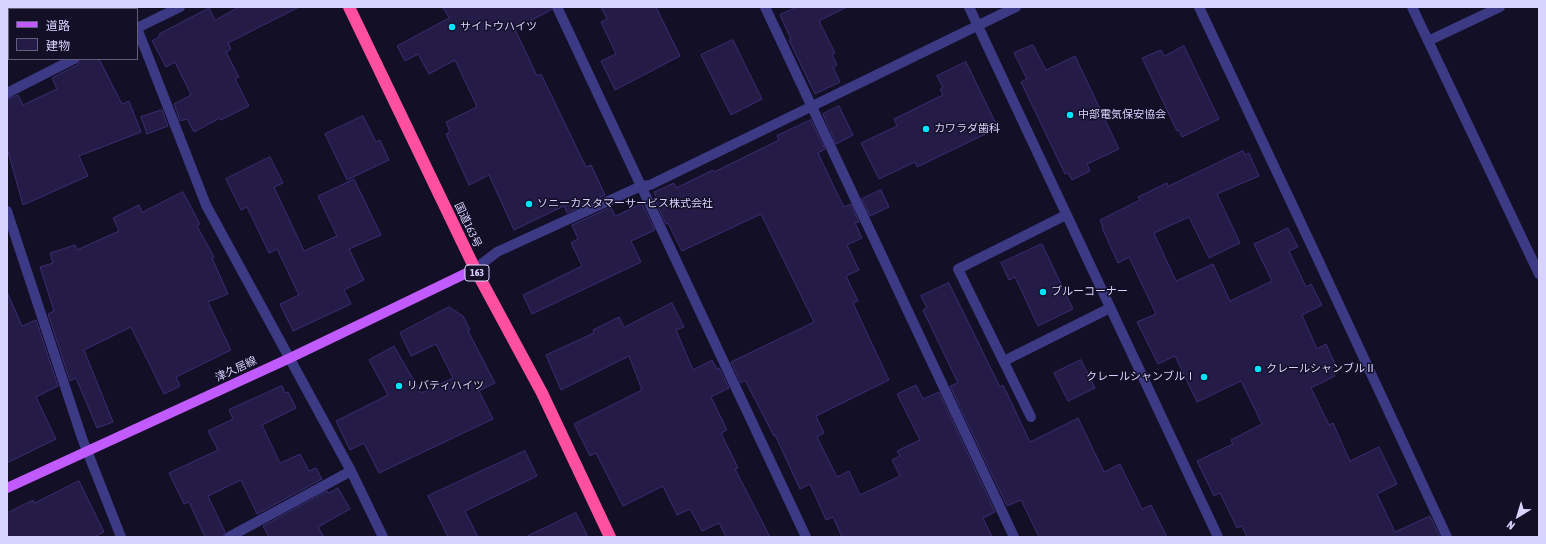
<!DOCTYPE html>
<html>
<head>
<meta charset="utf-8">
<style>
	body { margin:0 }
	#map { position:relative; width:1546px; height:544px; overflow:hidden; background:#130f26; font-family:"Asap Condensed","Noto Sans JP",sans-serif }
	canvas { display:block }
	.frame { position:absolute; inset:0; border:8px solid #d9d4ff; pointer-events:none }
	.legend { position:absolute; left:8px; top:8px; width:130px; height:52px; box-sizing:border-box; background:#130f26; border:1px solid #625e7d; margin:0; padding:5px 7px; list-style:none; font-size:12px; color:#d9d4ff }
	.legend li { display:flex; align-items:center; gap:8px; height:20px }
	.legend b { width:20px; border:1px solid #625e7d }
	.north { position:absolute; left:1498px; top:496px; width:40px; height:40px; -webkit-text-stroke:3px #130f26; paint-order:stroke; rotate:218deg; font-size:11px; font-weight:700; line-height:16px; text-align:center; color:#d9d4ff }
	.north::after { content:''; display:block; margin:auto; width:14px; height:18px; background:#d9d4ff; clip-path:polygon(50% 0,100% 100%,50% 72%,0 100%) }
</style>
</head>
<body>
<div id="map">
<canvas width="1546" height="544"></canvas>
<div class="frame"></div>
<ul class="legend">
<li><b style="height:5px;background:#c25bff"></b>道路</li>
<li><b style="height:11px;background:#241b47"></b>建物</li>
</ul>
<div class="north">N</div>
</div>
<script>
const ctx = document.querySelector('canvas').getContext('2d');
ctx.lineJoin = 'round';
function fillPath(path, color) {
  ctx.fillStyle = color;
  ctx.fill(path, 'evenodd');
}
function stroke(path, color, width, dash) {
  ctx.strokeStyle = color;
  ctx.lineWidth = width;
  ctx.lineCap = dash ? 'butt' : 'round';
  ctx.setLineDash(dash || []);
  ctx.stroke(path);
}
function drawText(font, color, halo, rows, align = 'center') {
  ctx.font = font + ' "Asap Condensed","Noto Sans JP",sans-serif';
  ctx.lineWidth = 3;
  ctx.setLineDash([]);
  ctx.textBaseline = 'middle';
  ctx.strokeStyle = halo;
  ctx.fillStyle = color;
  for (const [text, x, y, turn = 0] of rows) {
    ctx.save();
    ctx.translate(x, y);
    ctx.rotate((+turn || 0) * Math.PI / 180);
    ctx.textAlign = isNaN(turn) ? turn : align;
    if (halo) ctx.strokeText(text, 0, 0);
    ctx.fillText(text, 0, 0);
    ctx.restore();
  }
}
const building = new Path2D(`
	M239,7H299L228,43L231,49L226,52L239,77L235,79L249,106L221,120L220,118L194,132L187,119L180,121L174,104L191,95L175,62L166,67L152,41L160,36L159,34L209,8L215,20Z
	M443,7H551V10L515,29L537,76L541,74L586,167L591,165L605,195L567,213L564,206L514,230L489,175L469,185L446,134L450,132L446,122L477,107L455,60L429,74L418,54L405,61L397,46L449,18Z
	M601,7H656L680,56L615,90L601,61L616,54L601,22L607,19Z
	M797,7H847L819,21L835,53L832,54L837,65L833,67L840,82L815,94L789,40L791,39L780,15Z
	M733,40L762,99L731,115L701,55Z
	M1033,45L1046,70L1075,56L1119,149L1087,164L1090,171L1072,180L1068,173L1065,174L1021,82L1027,79L1014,53Z
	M1184,46L1219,119L1182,137L1179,130L1177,131L1142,58L1161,50L1164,56Z
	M80,59H99L122,104L129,101L141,132L79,156L88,176L23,205L7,148V99L18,95L23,105L57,89L52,78L77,65Z
	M966,62L998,128L917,167L915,162L879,179L861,143L897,126L894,119L943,95L940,89L943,87L937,76Z
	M839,106L853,135L836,144L823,114Z
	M162,110L168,126L147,134L141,117Z
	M363,116L376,142L380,140L389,160L347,180L325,134Z
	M811,120L825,149L818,153L833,185L844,207L851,204L859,222L855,223L862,238L847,245L859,270L846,276L858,301L853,303L889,380L816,416L824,433L817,437L837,477L849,471L860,495L900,476L892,460L900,456L897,451L920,440L897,394L916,385L923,399L939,392L995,512L983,518L992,537H842L833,517L826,520L810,484L800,489L775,435L774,436L745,380L741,383L731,362L814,322L761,214L682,251L668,223L666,224L654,198L656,197L654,192L674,183L676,188L713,170L714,172L779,140L777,136Z
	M1243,151L1245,155L1249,153L1259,176L1217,194L1240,243L1209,258L1189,217L1154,233L1176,281L1213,264L1230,301L1272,281L1254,244L1288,228L1298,247L1289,251L1306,287L1311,284L1322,305L1302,315L1317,349L1326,344L1336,366L1331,368L1335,376L1311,388L1329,425L1333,423L1350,461L1379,447L1397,484L1377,494L1395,532L1430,516L1440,537H1247L1242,526L1237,528L1220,493L1214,496L1197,461L1233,444L1231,440L1262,424L1241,381L1197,402L1175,356L1158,364L1137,322L1156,314L1129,257L1118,263L1102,228L1103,227L1100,220L1140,200L1138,197L1167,183L1168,186Z
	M270,157L283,183L274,187L304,251L337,236L318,196L354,179L381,235L349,249L364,280L344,290L351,304L293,331L280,304L299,295L277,249L269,253L247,207L241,210L226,179Z
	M881,190L889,207L870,216L862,199Z
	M183,192L200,224L197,226L214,257L212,258L228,294L208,302L231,350L176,377L180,386L164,394L131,327L84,350L113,422L97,428L76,378L70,381L48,314L54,311L40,267L53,263L50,253L75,245L77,250L119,231L113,218L139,205L142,212Z
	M642,204L655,230L631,241L641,262L532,314L523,295L582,266L571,243L578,239L572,225L611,207L615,216Z
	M1042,244L1073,309L1038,326L1015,277L1009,280L1001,263Z
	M949,283L1000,387L1003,385L1030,442L1078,418L1104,472L1120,464L1142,509L1151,505L1167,537H1039L1021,500L1007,506L950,386L958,383L923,310L927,308L921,296Z
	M7,292L22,326L36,320L58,386L36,397L56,439L7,463Z
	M672,303L684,327L676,330L693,370L712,360L717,369L719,368L729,388L711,397L727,430L721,433L738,468L735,469L770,537H726L719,523L702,531L690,509L677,515L663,486L623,506L596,453L590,456L574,424L642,390L629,356L561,390L546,355L594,333L593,330L619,317L624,327Z
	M449,307L463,316L470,330L468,331L495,383L479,391L493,419L379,473L364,443L350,450L336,421L388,395L369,360L394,346L421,393L453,378L436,344L411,356L400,333Z
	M1081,360L1095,388L1068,401L1054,373Z
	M282,386L285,393L288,392L296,408L262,425L280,463L300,454L309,471L316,468L322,479L257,514L241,480L208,496L225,532L223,537H205L189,502L184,504L169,473L218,450L208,431L233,419L229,410Z
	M525,451L537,476L465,511L478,537H448L428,496Z
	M79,481L104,532L94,537H7V513L33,500L34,503Z
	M338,488L350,509L318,527L324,537H269L263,526L327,491L328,493Z
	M576,513L588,537H526Z`);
const minor = new Path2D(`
	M121,7L122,9
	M557,7L806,537
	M765,7L1014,537
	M969,7L1218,537
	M1199,7L1315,253L1447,537
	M1412,7L1539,274
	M137,28L206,205L351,471L383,537
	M137,28L180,7
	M1428,41L1500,7
	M7,93L74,59
	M7,211L82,438L121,537
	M475,269L497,252L641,186L650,185L1016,7
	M1004,361L1110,308
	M1031,417L958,269L1066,215
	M229,537L351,471`);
const major = new Path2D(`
	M7,488L290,358L475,269`);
const highway = new Path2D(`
	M349,7L475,269L542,393L610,537`);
const markers = [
	[452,27,4,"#00e5ff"],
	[1070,115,4,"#00e5ff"],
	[926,129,4,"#00e5ff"],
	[529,204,4,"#00e5ff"],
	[1043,292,4,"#00e5ff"],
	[1258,369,4,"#00e5ff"],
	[1204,377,4,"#00e5ff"],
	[399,386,4,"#00e5ff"]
];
const shields = [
	[477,273,24]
];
const shieldNames = [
	["163",477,273]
];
const poiNames = [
	["サイトウハイツ",460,27],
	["中部電気保安協会",1078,115],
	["カワラダ歯科",934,129],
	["ソニーカスタマーサービス株式会社",537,204],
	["ブルーコーナー",1051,292],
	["クレールシャンブルⅡ",1266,369],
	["クレールシャンブルⅠ",1196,377,"right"],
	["リバティハイツ",407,386]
];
const streetNames = [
	["国道163号",468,225,65],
	["津久居線",236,369,-25]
];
fillPath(building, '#241b47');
stroke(building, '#3b2d73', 1);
stroke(minor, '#3d3a85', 10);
stroke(major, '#c25bff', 10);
stroke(highway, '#ff4fa3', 12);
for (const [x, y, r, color] of markers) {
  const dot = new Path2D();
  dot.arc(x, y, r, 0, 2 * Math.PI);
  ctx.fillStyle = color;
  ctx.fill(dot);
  stroke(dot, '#130f26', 1.5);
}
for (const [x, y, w] of shields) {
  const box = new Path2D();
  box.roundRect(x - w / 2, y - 8, w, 16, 3);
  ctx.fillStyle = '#130f26';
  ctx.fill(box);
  stroke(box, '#d9d4ff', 1);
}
drawText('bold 10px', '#d9d4ff', null, shieldNames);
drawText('11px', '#d9d4ff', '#130f26', poiNames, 'left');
drawText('11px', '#d9d4ff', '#130f26', streetNames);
</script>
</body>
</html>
